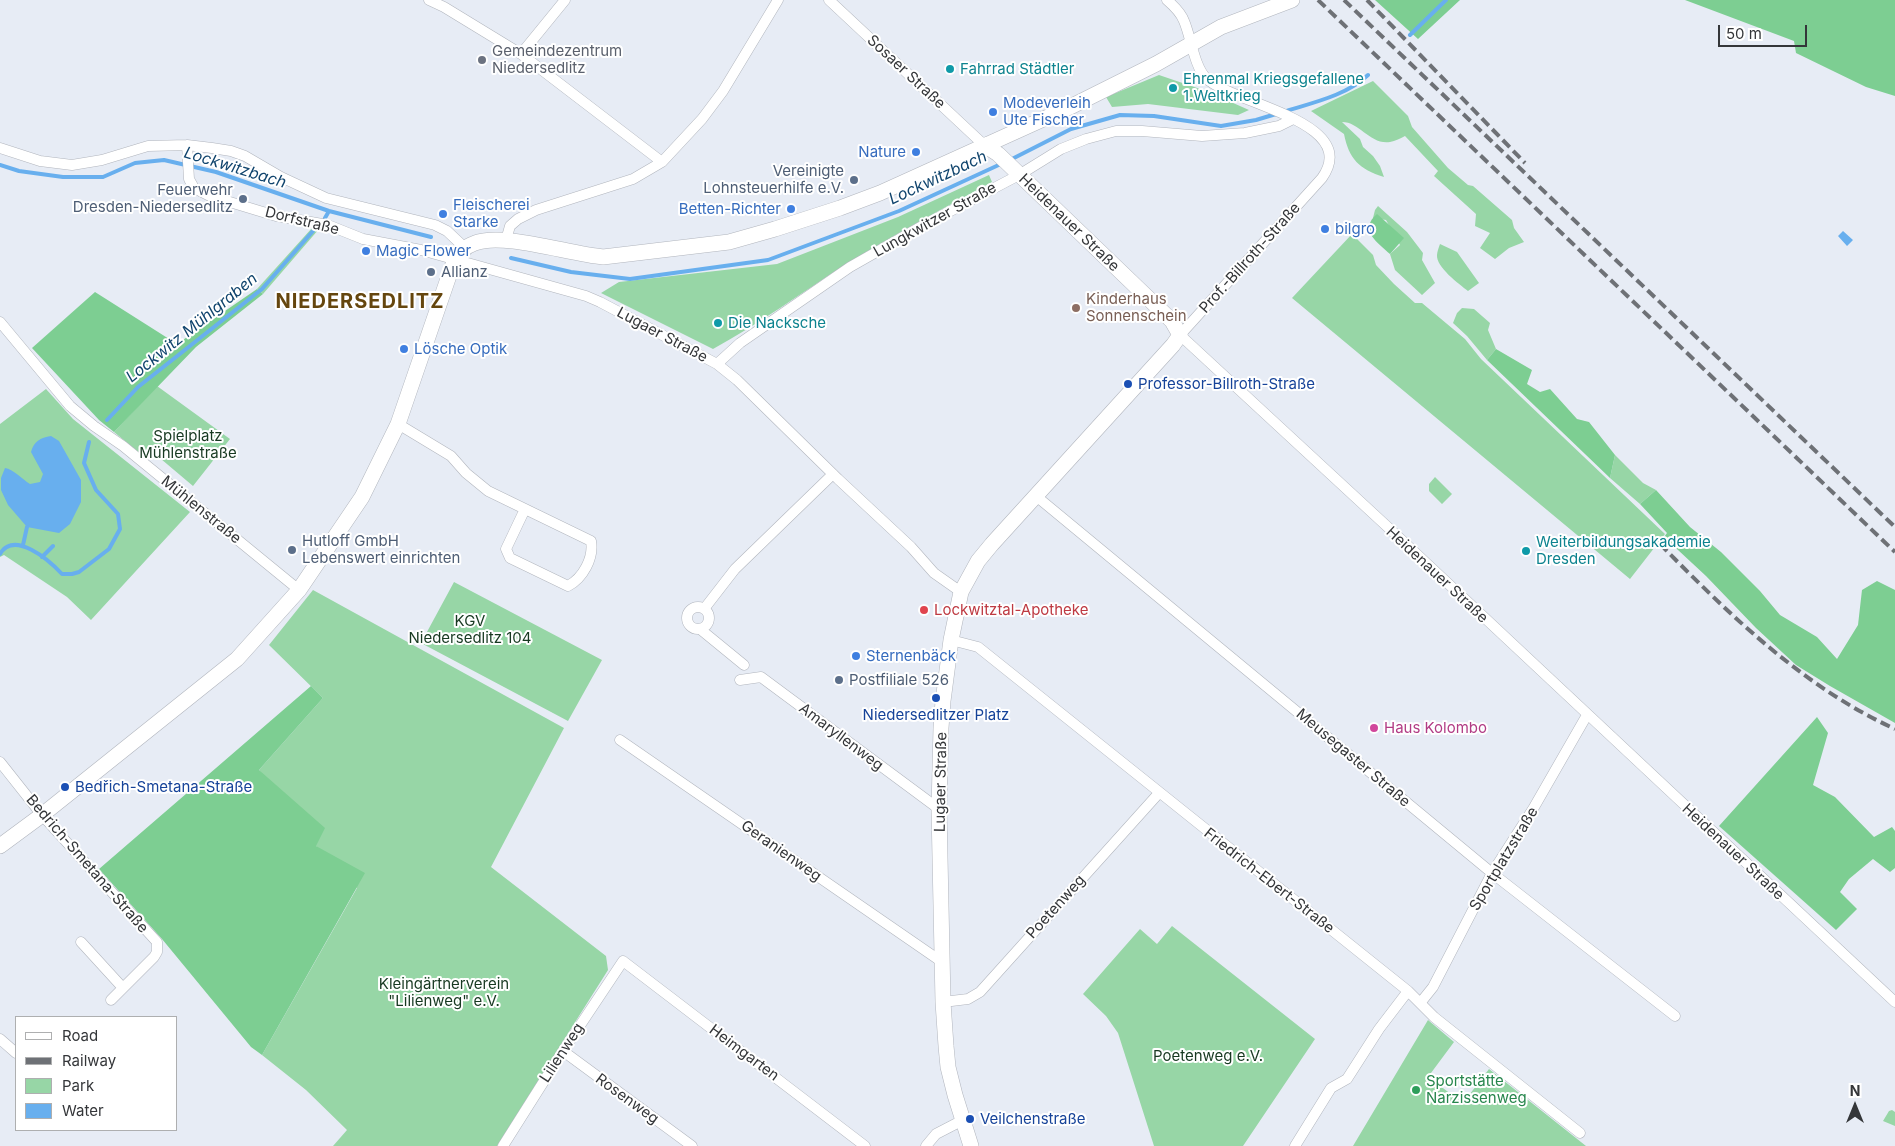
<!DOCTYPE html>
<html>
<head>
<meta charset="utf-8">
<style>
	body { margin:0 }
	#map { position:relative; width:1895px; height:1146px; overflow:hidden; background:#e7ecf5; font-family:Inter,sans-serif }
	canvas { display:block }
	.legend { position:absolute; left:15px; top:1016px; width:162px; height:115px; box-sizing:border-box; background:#fff; border:1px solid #aeafb0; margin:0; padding:6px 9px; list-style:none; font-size:15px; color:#343639 }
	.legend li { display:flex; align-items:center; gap:10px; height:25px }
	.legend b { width:25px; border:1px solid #aeafb0 }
	.north { position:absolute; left:1830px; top:1081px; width:50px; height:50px; -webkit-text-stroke:4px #fff; paint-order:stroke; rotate:0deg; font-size:14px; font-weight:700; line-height:20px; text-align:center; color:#343639 }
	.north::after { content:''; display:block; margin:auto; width:18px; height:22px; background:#343639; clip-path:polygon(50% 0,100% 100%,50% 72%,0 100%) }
	.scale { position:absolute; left:1718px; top:25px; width:89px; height:22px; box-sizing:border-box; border:2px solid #343639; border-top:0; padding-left:6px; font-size:15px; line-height:18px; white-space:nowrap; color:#343639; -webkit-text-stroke:4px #fff; paint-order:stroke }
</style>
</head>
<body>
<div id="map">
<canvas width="1895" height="1146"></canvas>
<ul class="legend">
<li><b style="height:6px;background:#fff"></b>Road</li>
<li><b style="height:6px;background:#6e7176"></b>Railway</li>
<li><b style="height:14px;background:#97d6a6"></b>Park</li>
<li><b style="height:14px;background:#68afee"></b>Water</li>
</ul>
<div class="north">N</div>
<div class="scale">50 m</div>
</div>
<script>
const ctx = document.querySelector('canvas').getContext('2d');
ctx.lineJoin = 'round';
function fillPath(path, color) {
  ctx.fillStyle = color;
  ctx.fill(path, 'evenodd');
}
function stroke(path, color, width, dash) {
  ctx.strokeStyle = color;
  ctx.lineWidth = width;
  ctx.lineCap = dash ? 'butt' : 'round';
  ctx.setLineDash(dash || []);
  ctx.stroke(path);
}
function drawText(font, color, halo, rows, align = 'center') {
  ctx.font = font + ' Inter,sans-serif';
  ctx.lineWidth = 4;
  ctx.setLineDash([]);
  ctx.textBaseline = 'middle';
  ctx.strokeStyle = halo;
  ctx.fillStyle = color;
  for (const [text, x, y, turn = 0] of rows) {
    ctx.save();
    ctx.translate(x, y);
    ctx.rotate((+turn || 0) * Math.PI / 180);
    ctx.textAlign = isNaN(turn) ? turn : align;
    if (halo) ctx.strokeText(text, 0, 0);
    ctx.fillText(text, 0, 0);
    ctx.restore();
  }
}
const green = new Path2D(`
	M1159,75L1206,91L1249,110L1238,115L1148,104L1112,107L1106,97Z
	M1373,81L1408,116L1412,127L1448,168L1468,185L1473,186L1512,220L1514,228L1524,242L1509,248L1495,259L1480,248L1490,233L1475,226L1476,214L1434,176L1438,171L1405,136C1401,138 1395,141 1390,142C1370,145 1360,122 1342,122L1360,139L1363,147L1373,156L1380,166L1384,177C1359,169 1349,159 1344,134L1311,111Z
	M989,175L992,182C942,209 893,235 845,265C801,293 759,324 713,349L601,293L619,282L777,264L898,217Z
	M1378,206L1407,232L1423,253L1422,260L1435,283L1422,295L1395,270L1390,254L1400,245L1386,220L1373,218L1375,210Z
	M312,228L319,229L263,294L257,289Z
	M1352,234L1373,255L1376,265L1394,284L1415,303H1422L1465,339L1481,359L1665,534L1630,579L1292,298Z
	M1440,244L1457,252L1479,283L1468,291C1459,284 1436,267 1437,255C1437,252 1439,247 1440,244Z
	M1462,308L1474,309L1490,323L1488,330L1496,349L1487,360L1467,336L1453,323L1457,313Z
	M157,386L230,439L193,486L148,448L142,455L114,432Z
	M46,389L73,419L190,512L91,620L67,597L4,555L0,557V424Z
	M1615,455L1643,483L1656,490L1640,504L1610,478Z
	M1435,477L1452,494L1442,504L1429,491V484Z
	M454,582L602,660L568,721L421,643Z
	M313,590L564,728L491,867L606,956L608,970L497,1146H333L347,1130L306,1090L262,1055L357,888L316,846L259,770L323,698L269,645Z
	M1172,926L1315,1039L1243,1146H1154L1118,1033L1106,1016L1083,994L1140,929L1157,944Z
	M1428,1020L1454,1042L1428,1077L1463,1103L1489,1069L1586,1146H1353Z
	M1892,1110L1895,1112V1126L1883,1121L1889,1111Z`);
const forest = new Path2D(`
	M1375,0H1460L1418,39Z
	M1685,0H1895V96L1866,87L1796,53L1794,41Z
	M1377,214L1404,238L1390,254C1378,243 1358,230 1377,214Z
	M257,289L263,294L196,347L114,432L99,420L32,348L95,292L177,344Z
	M1496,349L1532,370L1527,384L1540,392L1550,389L1577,419L1589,422L1615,455L1610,478L1487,360Z
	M1656,490L1690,527L1721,552L1760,591L1780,615L1817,637L1837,659L1858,625L1862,590L1877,581L1895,590V723L1830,686L1796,665L1756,628L1706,576L1664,537L1667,533L1640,504Z
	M311,686L323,698L259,770L325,828L316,846L365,873L262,1055L251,1047L162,939L99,869Z
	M1817,717L1828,733L1813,785L1835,797L1874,837L1892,827L1895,831V868L1890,872L1873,859L1849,879L1840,892L1857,909L1836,930L1719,826Z`);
const water = new Path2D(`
	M1843,231L1853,240L1847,246L1838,236Z
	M51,436L59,441L81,480V502L70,524L59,533L27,527L8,505L1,490V478L5,468C13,469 22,479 30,484L40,482L43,474L31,452C34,441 40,438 51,436Z`);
const stream = new Path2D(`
	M1410,35L1446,0
	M1283,112C1311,103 1346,96 1368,75
	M1010,160L1071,129L1120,115L1154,116L1221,126L1256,120L1276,114
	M0,165L19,171L63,177H103L135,163L164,160L216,172L329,211L431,237
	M325,218L329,211
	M511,258L571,272L630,279L768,260L899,211L1003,163
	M107,420L138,387L262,289L313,231
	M23,545L27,527
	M0,554C14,530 49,560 62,574H72L79,572L109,549L120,529L118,514L96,490L84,463L89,442
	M42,557L53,546`);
const street = new Path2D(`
	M429,0L444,7L521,54L662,162
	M829,0L984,145
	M1167,0C1174,6 1181,13 1184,21C1191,37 1194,66 1206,78C1232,104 1362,121 1322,178L1180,335L1392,531L1895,1002
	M521,54L565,0
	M187,145L189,179L194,188L210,196L276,216L328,225L363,239L421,250L586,296L600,302L717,364L737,380L838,479L911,547L934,573L961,592
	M0,148L40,161L72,165L102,160L148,146L187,145L212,148L231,151L245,156L281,177L326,198L435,225L447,231L465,248
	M506,240L510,226L518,219L536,210L633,179L662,162L702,119L723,91L778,0
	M0,322L70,406L94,426L123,446L299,590
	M717,364L740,343L850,267L922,226L1019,175L1061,149L1086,139L1116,131H1142L1202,136L1245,133L1279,126L1293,119
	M398,424L451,456L466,473L488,491L591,541C594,558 583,578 568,586L510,558L506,549L525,509
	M1036,496L1492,873L1675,1016
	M687 618a11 11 0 1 1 22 0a11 11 0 1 1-22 0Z
	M704,609L735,569L833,474
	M700,629L744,665
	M951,640L978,647L1408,991L1434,1017L1580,1133
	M740,680L761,677L939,809
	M620,740L942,962
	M0,762L42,815L157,942V952L154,957L111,1000
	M81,942L123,988
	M943,1002L968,999L980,992L1159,793
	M1421,1002L1433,987L1492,873L1533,809L1587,715
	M0,1039L16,1053
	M563,1051L692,1146
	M503,1146L563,1051L623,961L865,1146
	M926,1146L936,1134L963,1120
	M1295,1146L1331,1088L1347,1079L1379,1029L1408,991`);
const secondary = new Path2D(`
	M0,846L42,815L237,659L299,590L362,497L398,424L452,267C456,256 463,247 475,243C503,232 569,254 603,257L729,242L775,229L840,208L880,193L1070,107L1156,64L1221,27L1292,0
	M971,1146L955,1095L948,1067L946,1046L943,1002L939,809L941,728L943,701L951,640L961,592L978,561L992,544L1173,345L1180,335L1172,321L998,154L984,145`);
const rail = new Path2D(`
	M1318,0L1895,552
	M1344,0L1895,527
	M1367,0L1525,163
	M1660,544C1730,615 1803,687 1895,729`);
const markers = [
	[482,60,5,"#6b7280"],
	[950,69,5,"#0f9aa8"],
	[1173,88,5,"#0f9aa8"],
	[993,112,5,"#3f7fe0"],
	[916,152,5,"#3f7fe0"],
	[854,180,5,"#5c6f8a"],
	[243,199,5,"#5c6f8a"],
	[791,209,5,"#3f7fe0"],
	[443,214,5,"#3f7fe0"],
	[1325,229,5,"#3f7fe0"],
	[366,251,5,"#3f7fe0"],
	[431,272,5,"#5c6f8a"],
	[1076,308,5,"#8d6e63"],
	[718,323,5,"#0f9aa8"],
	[404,349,5,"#3f7fe0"],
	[1128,384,5,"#1a4fb4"],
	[292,550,5,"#5c6f8a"],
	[1526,551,5,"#0f9aa8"],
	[924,610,5,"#e0444e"],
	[856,656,5,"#3f7fe0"],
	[839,680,5,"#5c6f8a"],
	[936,698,5,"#1a4fb4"],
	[1374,728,5,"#d1479c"],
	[65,787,5,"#1a4fb4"],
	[1416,1090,5,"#2e9e5b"],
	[970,1119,5,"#1a4fb4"]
];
const worshipNames = [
	["Gemeindezentrum",492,51],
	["Niedersedlitz",492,68]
];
const cultureNames = [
	["Fahrrad Städtler",960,69],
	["Ehrenmal Kriegsgefallene",1183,79],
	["1.Weltkrieg",1183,96],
	["Die Nacksche",728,323],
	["Weiterbildungsakademie",1536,542],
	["Dresden",1536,559]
];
const streetNames = [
	["Sosaer Straße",906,72,43],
	["Lungkwitzer Straße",935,220,-29],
	["Dorfstraße",302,221,14],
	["Heidenauer Straße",1069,223,44],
	["Prof.-Billroth-Straße",1250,258,-48],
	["Lugaer Straße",662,335,28],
	["Mühlenstraße",201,510,39],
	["Heidenauer Straße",1437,575,43],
	["Amaryllenweg",841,737,37],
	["Meusegaster Straße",1353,758,40],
	["Lugaer Straße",941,782,-89],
	["Geranienweg",781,851,35],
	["Heidenauer Straße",1733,852,43],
	["Sportplatzstraße",1504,859,-59],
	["Bedrich-Smetana-Straße",87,864,49],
	["Friedrich-Ebert-Straße",1269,881,38],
	["Poetenweg",1056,907,-48],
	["Lilienweg",562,1053,-57],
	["Heimgarten",744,1053,37],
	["Rosenweg",627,1099,36]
];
const shopNames = [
	["Modeverleih",1003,103],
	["Ute Fischer",1003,120],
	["Nature",906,152,"right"],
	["Fleischerei",453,205],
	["Starke",453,222],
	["Betten-Richter",781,209,"right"],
	["bilgro",1335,229],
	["Magic Flower",376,251],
	["Lösche Optik",414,349],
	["Sternenbäck",866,656]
];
const serviceNames = [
	["Vereinigte",844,171,"right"],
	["Lohnsteuerhilfe e.V.",844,188,"right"],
	["Feuerwehr",233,190,"right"],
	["Dresden-Niedersedlitz",233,207,"right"],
	["Allianz",441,272],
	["Hutloff GmbH",302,541],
	["Lebenswert einrichten",302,558],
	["Postfiliale 526",849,680]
];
const educationNames = [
	["Kinderhaus",1086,299],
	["Sonnenschein",1086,316]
];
const transitNames = [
	["Professor-Billroth-Straße",1138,384],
	["Niedersedlitzer Platz",936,715,"center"],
	["Bedřich-Smetana-Straße",75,787],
	["Veilchenstraße",980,1119]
];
const parkNames = [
	["Spielplatz",188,436],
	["Mühlenstraße",188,453],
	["KGV",470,621],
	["Niedersedlitz 104",470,638],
	["Kleingärtnerverein",444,984],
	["\"Lilienweg\" e.V.",444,1001],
	["Poetenweg e.V.",1208,1056]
];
const healthNames = [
	["Lockwitztal-Apotheke",934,610]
];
const hotelNames = [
	["Haus Kolombo",1384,728]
];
const leisureNames = [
	["Sportstätte",1426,1081],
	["Narzissenweg",1426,1098]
];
const waterNames = [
	["Lockwitzbach",235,168,17],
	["Lockwitzbach",938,178,-25],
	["Lockwitz Mühlgraben",192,328,-39]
];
const districtNames = [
	["NIEDERSEDLITZ",360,302]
];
fillPath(green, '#97d6a6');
fillPath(forest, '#7dce92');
fillPath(water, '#68afee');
stroke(stream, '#68afee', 4);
stroke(street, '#b1b5bd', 11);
stroke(secondary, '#b1b5bd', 16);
stroke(street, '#fff', 10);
stroke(secondary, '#fff', 15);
stroke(rail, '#6e7176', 4, [10, 5]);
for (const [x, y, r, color] of markers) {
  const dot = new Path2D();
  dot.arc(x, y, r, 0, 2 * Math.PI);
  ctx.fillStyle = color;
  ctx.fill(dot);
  stroke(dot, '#fff', 2);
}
drawText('15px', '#5b616d', '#fff', worshipNames, 'left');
drawText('15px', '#0d838f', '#fff', cultureNames, 'left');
drawText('15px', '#343639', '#fff', streetNames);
drawText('15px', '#366cbe', '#fff', shopNames, 'left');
drawText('15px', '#4e5e75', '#fff', serviceNames, 'left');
drawText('15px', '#785e54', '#fff', educationNames, 'left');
drawText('15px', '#164399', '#fff', transitNames, 'left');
drawText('15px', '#173921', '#fff', parkNames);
drawText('15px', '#be3a42', '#fff', healthNames, 'left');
drawText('15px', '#b23c85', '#fff', hotelNames, 'left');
drawText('15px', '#27864d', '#fff', leisureNames, 'left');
drawText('italic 16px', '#10446d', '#fff', waterNames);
ctx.letterSpacing = '1px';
drawText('bold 20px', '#65460e', '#fff', districtNames);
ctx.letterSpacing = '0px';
</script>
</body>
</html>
